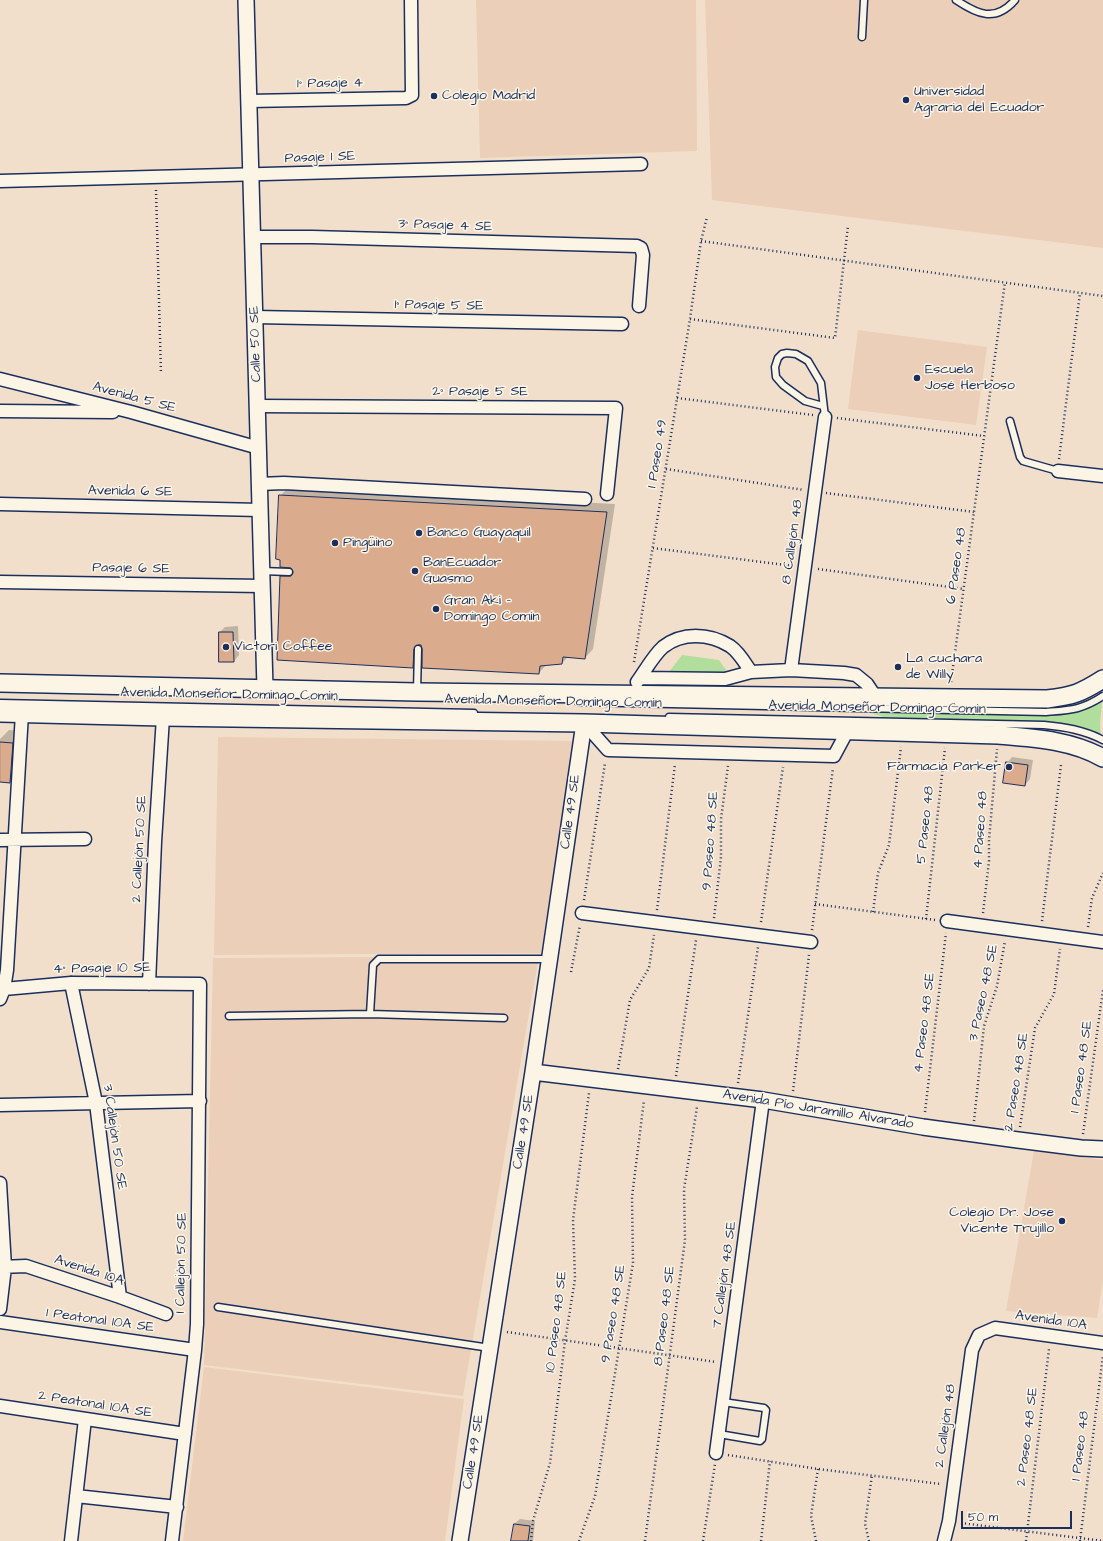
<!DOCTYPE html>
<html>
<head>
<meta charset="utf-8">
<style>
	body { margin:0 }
	#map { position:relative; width:1103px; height:1541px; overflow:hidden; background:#f2dfcb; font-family:"Architects Daughter",sans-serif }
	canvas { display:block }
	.scale { position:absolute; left:961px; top:1511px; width:111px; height:18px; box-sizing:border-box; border:2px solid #1b2f5e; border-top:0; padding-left:5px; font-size:12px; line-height:14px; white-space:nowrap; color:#1b2f5e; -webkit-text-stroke:3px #fcf5e5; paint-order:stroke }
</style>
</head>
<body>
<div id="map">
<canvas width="1103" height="1541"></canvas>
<div class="scale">50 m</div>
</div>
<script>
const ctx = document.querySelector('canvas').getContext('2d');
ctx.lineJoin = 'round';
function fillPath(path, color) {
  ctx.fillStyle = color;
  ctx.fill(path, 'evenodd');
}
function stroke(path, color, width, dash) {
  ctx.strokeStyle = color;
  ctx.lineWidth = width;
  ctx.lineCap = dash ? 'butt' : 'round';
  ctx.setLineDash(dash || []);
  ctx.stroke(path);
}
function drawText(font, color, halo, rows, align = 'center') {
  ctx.font = font + ' "Architects Daughter",sans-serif';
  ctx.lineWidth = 3;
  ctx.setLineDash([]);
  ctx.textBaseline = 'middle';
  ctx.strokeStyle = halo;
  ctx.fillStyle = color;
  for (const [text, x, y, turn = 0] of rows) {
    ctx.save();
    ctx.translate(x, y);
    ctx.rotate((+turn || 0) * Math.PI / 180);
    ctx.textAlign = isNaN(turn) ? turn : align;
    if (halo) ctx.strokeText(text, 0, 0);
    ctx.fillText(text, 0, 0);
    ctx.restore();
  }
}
const built = new Path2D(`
	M476,0H696L697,151L480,158Z
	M705,0H1103V248L712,200Z
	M858,330L987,347L976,425L848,409Z
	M218,737L574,741L541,953L214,955Z
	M539,956L463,1396L204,1365L213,958Z
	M1034,1151L1103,1160V1281L1097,1318L1006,1311Z
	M204,1367L464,1399L445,1541H183Z`);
const green = new Path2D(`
	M682,655L719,660L728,673L669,672Z
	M1103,692L1100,724L1101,741L1087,730L890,719L871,713L888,709L1060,710L1082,704Z`);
const shadow = new Path2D(`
	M289,487L615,504L593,649L585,658L568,657L562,663L547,664L539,673L423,656L413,667L281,577L290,567L280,496Z
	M238,626L239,655L234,661L220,632L225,627Z
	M9,730L24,731L22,770L10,782L0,781V739Z
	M1012,757L1033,760L1030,779L1025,785L1007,763Z
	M520,1519L535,1521L533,1541H512L514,1524Z`);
const building = new Path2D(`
	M279,495L607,512L585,659L563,657L562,664L540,666L539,674L422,668V649L421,645H418L414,649L413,668L277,660L280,576H291L293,572L291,568L280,567V560L276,559Z
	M219,632H233L234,662H219Z
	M0,742L13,743L10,783L0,782Z
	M1006,762L1028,765L1025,786L1003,783Z
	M514,1524L530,1526L528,1541H511Z`);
const path = new Path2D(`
	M156,190L161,374
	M701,241L1103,296
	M690,319L835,338L848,226
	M677,398L813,415
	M837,418L984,436
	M1059,459L1080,293
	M666,469L804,490
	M826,493L974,512
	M653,548L793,566
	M818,569L964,589
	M634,662L690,319L701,241L707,217
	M951,682L1005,282
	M584,900L605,763
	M815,904L935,920
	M657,910L675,764
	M873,912L878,873L889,845L901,747
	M983,913L989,861V840L997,749
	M714,918L721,857V819L728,766
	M926,919L945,748
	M1042,921L1061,765
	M761,922L783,767
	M1088,927L1092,898L1103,873
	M812,930L833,768
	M571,972L580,925
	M618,1069L630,1000L649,968L654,935
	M676,1076L696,940
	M738,1083L758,947
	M793,1091L809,955
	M925,1112L946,933
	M974,1121L984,1026L997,986L1005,941
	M1020,1127L1035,1028L1054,994L1060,949
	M1083,1134L1103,990
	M507,1332L716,1362
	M728,1455L818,1469L941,1484
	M961,1523L1103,1541
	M531,1541L533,1521L550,1463L565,1341L575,1279L573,1220L589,1093
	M579,1541L595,1496L633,1263L632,1197L644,1100
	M645,1541L685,1240L684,1189L697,1107
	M703,1541L715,1464
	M761,1541L770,1461
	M816,1541L811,1516L818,1469
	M869,1541L865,1524L872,1475
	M1026,1541L1049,1349
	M1080,1541L1103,1355`);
const service = new Path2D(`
	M956,0C977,14 995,23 1015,0
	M862,37L864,0
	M823,406L805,401L783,385L776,377L775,367L778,358L782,354L787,353L796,354L808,361L821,383L825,417
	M1010,421L1020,457L1023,461L1058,471
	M262,571L289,572
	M417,691L418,649
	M578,702L1046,712C1070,710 1082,710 1103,696
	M0,703L474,713
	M669,717L1044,725C1065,727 1084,730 1103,740
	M370,1014L373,965L379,959H550
	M229,1016L370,1014L504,1018
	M218,1307L490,1348
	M719,1434L760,1441L762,1439L766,1410L764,1408L723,1402`);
const minor = new Path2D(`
	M249,101L406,98L412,95L411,0
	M0,181L641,164
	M252,237H312L637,246L641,248L643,255L639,306
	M255,317L622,324
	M0,379L131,412L259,448
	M257,406L616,408L607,494
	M0,411L113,412
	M1058,471L1103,476
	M259,484L284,483L585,499
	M0,504L260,510
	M0,582L262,586
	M791,670L825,417
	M640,678L725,679L751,672L791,670L844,673L856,675L867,684L875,696
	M637,682C645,671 653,656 663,647C682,632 709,633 730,646C739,652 745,663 751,672
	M584,723L608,750L834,756L848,730
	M0,840L85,839
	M582,913L811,942
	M947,921L1103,942
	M71,983L96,1103L120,1297
	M149,984L155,842L163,717
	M4,989L71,983L200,984L197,1324L195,1350L172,1541
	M0,999L4,989L7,970L22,713
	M0,1105L200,1101
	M0,1183L5,1267L0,1309
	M0,1267L26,1266L120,1297L166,1314
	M0,1322L195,1350
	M0,1406L185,1434
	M716,1453L763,1100
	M76,1496L177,1507
	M71,1541L85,1419
	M944,1541L949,1521L972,1350L979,1335L995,1328L1103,1343`);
const tertiary = new Path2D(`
	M246,0L265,688
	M533,1072L763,1100L923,1127L1018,1140L1081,1148L1103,1149
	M460,1541L533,1072L584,723`);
const secondary = new Path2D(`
	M0,683L417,692L1047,699C1073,696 1081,693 1103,679
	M0,713L163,717L584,723L998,735C1034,738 1071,740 1103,758`);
const markers = [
	[434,96,4,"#1b2f5e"],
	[906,100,4,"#1b2f5e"],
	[917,378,4,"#1b2f5e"],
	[419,533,4,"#1b2f5e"],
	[335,543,4,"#1b2f5e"],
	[415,571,4,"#1b2f5e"],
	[436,609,4,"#1b2f5e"],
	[226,647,4,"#1b2f5e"],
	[898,667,4,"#1b2f5e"],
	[1009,767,4,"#1b2f5e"],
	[1062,1221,4,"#1b2f5e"]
];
const streetNames = [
	["1° Pasaje 4",330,84,-1],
	["Pasaje 1 SE",320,158,-2],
	["3° Pasaje 4 SE",445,226,2],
	["1° Pasaje 5 SE",439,306,1],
	["Calle 50 SE",256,344,-92],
	["2° Pasaje 5 SE",480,392],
	["Avenida 5 SE",134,398,15],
	["1 Paseo 49",658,454,-81],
	["Avenida 6 SE",130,492,1],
	["8 Callejón 48",793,542,-82],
	["6 Paseo 48",957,566,-82],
	["Pasaje 6 SE",131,569,1],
	["Avenida Monseñor Domingo Comin",229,695,1],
	["Avenida Monseñor Domingo Comin",553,702,1],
	["Avenida Monseñor Domingo Comin",877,708,1],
	["Calle 49 SE",571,812,-82],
	["5 Paseo 48",926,825,-84],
	["4 Paseo 48",981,830,-86],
	["9 Paseo 48 SE",711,841,-86],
	["2 Callejón 50 SE",140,849,-87],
	["4° Pasaje 10 SE",102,969,-1],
	["3 Paseo 48 SE",984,993,-78],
	["4 Paseo 48 SE",925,1023,-83],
	["1 Paseo 48 SE",1082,1067,-82],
	["2 Paseo 48 SE",1017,1082,-81],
	["Avenida Pío Jaramillo Alvarado",818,1110,9],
	["Calle 49 SE",524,1132,-81],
	["3 Callejón 50 SE",114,1137,82],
	["1 Callejón 50 SE",182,1263,-89],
	["Avenida 10A",89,1271,18],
	["7 Callejón 48 SE",725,1275,-82],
	["9 Paseo 48 SE",614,1314,-81],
	["8 Paseo 48 SE",665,1316,-83],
	["1 Peatonal 10A SE",100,1321,8],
	["Avenida 10A",1051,1321,8],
	["10 Paseo 48 SE",557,1322,-83],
	["2 Peatonal 10A SE",95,1405,9],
	["2 Callejón 48",946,1426,-82],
	["2 Paseo 48 SE",1028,1437,-83],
	["1 Paseo 48",1081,1446,-83],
	["Calle 49 SE",474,1452,-81]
];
const poiNames = [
	["Universidad",914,92],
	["Agraria del Ecuador",914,108],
	["Colegio Madrid",442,96],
	["Escuela",925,370],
	["José Herboso",925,386],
	["Banco Guayaquil",427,533],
	["Pingüino",343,543],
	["BanEcuador",423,563],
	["Guasmo",423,579],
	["Gran Aki -",444,601],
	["Domingo Comín",444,617],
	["Victori Coffee",234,647],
	["La cuchara",906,659],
	["de Willy",906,675],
	["Farmacia Parker",1001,767,"right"],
	["Colegio Dr. Jose",1054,1213,"right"],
	["Vicente Trujillo",1054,1229,"right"]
];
fillPath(built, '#ebcfb8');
fillPath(green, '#b1de9c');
fillPath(shadow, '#0003');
fillPath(building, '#dbab8d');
stroke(building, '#1b2f5e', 1);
stroke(service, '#1b2f5e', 9);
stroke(minor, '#1b2f5e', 15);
stroke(tertiary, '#1b2f5e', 18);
stroke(secondary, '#1b2f5e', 20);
stroke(path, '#1b2f5e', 2.5, [1, 3]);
stroke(service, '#fcf5e5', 6);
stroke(minor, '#fcf5e5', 12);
stroke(tertiary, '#fcf5e5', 15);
stroke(secondary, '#fcf5e5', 17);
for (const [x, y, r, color] of markers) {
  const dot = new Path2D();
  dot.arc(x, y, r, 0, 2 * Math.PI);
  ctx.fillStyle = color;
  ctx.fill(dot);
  stroke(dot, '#fcf5e5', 1.5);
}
drawText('14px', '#1b2f5e', '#fcf5e5', streetNames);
drawText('14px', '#1b2f5e', '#fcf5e5', poiNames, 'left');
</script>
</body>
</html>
